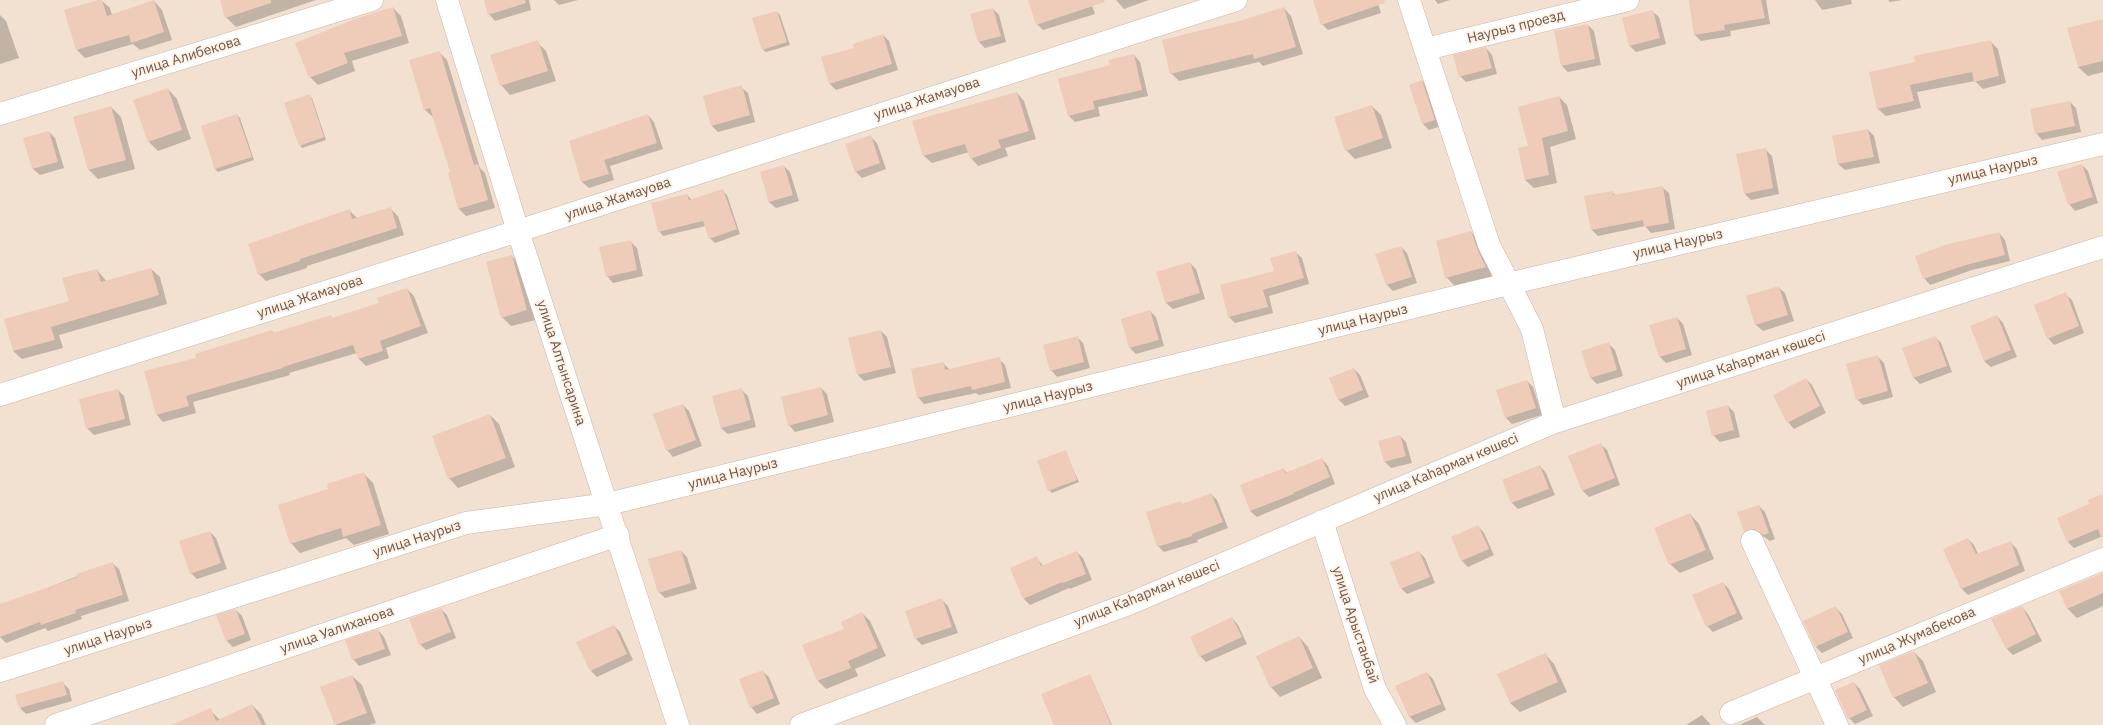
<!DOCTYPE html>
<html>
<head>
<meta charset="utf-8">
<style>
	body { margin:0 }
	canvas { display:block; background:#fbefe1 }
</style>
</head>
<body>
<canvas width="2103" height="725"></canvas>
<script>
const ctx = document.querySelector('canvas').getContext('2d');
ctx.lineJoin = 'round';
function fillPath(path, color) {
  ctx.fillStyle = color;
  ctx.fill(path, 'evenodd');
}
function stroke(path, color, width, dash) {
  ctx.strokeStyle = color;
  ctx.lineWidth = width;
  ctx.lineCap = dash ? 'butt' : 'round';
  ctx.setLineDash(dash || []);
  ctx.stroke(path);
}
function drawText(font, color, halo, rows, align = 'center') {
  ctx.font = font + ' "IBM Plex Sans",sans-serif';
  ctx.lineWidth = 4;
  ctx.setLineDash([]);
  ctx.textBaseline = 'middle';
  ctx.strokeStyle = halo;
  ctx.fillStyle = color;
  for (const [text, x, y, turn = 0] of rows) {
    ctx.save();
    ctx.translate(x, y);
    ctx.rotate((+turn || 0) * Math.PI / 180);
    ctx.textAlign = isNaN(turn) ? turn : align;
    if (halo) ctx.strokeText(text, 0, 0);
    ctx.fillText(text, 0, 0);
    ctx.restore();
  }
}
const residential = new Path2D(`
	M0,0H2103V725H0Z`);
const shadow = new Path2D(`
	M101,0L110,8L112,15L154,1L162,10L172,40L140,50L133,44L85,58L77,50L65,11Z
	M221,0H316L236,27L226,17Z
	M485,0H529L531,10L495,21L489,14Z
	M554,0H578L559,5Z
	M1029,0H1090L1095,14L1043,30L1037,24Z
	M1116,0H1149L1124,9Z
	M1314,0H1377L1381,13L1328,30L1322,24Z
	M1435,0H1450L1438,4Z
	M1698,0H1766L1770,24L1730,31L1731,36L1701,41L1695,35Z
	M1815,0H1851L1852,4L1822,10Z
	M1888,0H1902L1890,2Z
	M393,8L401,16L409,43L352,61L355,71L318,85L310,77Z
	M1284,8L1291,16L1303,54L1263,66L1259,62L1179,81L1171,73L1243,21Z
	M993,9L999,15L1006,42L985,48L979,42L971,15Z
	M1652,11L1659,17L1666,44L1636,52L1630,46L1623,18Z
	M777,12L780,15L790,45L766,52L763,50Z
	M0,15L6,21L19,58L0,64Z
	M2103,20V72L2088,76L2078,67Z
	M1588,25L1594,31L1601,65L1568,72L1562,66L1555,32Z
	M883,35L889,41L898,70L836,90L830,84L823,58L855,48Z
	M1990,41L1998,49L2006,83L1983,89L1975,81L1917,92L1921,108L1886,116L1878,109L1916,63Z
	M537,42L546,51L556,81L510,95L501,85Z
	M1486,48L1492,55L1497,74L1466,82L1460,76Z
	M439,52L447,60L480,168L485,173L495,208L466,216L459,209L452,173L433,117L424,109Z
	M1134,55L1140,62L1148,96L1098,107L1100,116L1075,122L1069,116L1060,79L1111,66Z
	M1422,81L1428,87L1441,126L1429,130L1423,124Z
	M741,87L748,93L755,122L718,132L712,126L704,97Z
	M168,89L177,99L191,139L158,151L149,142Z
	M1017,93L1024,101L1036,139L1005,148L1008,156L978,166L971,158L969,152L932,163L924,156L913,122Z
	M309,95L312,98L326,140L302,148L300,145Z
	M1559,97L1567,105L1576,139L1550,147L1557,183L1534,188L1525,180L1530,147Z
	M2070,102L2076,108L2081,132L2042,140L2036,133Z
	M1372,106L1381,115L1392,148L1355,159L1346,150Z
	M111,107L121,117L135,169L98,179L89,170L74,117Z
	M237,115L240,118L254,160L218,172L215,169L202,127Z
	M648,115L654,122L663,149L610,166L614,180L589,188L582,182Z
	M1868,130L1874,136L1880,163L1845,170L1838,164L1833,137Z
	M49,132L55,138L64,168L40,175L33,169Z
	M871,137L877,143L886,169L862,178L855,171Z
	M1765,149L1772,156L1779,194L1751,200L1745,194Z
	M2082,165L2088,171L2098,203L2075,211L2069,204Z
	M784,166L790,172L799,201L776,208L769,202L761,173Z
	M1662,187L1669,193L1675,229L1651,233L1645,226L1598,236L1591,229L1612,192L1616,196Z
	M722,190L727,195L740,234L715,243L710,238L706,226L663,236L659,231L687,195L692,200Z
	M390,208L398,216L404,235L307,266V268L266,281L259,274L349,210L357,218Z
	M1471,232L1481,242L1495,277L1456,287L1446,277Z
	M1999,233L2005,240L2010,261L1972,270L1930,285L1924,278Z
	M630,241L637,248L643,276L613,283L607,276Z
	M1401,247L1407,253L1417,283L1393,291L1387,285L1377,255Z
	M1295,252L1302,258L1309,284L1269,296L1273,313L1235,323L1229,317Z
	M512,256L521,266L536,320L511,326L502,317Z
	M1190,263L1196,269L1205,299L1173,309L1166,303L1157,273Z
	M151,269L160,277L167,304L59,335L63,348L22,359L13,351L70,302L97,270L107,282Z
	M1778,287L1785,293L1794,321L1763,331L1756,325L1747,296Z
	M407,289L414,296L428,333L386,348L389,358L366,366L359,359L357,353L289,373L290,375L193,402L196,413L163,422L157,415L145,372L198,359L272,331L275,334L333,319L380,303Z
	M2065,294L2072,300L2084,333L2054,345L2048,338Z
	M1150,311L1156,317L1164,346L1136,354L1130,348L1122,319Z
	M1997,316L2003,323L2017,357L1991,367L1984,361Z
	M1677,318L1683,324L1692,355L1666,363L1660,357Z
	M881,331L887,337L896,373L864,381L858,375Z
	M1077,337L1083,343L1090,368L1057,377L1051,370Z
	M1935,337L1941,343L1952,372L1920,384L1914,378L1903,349Z
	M1609,344L1615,350L1623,376L1597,384L1591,378Z
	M1878,357L1884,363L1893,397L1863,405L1857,399Z
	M999,359L1005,365L1011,388L979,395L976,393L924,404L918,397L943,363L950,370Z
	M1354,369L1360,375L1369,397L1345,406L1339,400L1330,378Z
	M1806,379L1812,385L1826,413L1794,429L1788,422L1774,395Z
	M1527,381L1533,387L1542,415L1512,424L1506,418Z
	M821,388L827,394L834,422L795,432L789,425Z
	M118,390L124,396L131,425L94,435L87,428Z
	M742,390L748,396L756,427L728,434L721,428L713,397Z
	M683,405L689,411L702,446L673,457L667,450Z
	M1728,406L1734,412L1740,437L1720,442L1713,435Z
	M490,415L499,424L515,467L458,488L449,478Z
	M1400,436L1406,442L1412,463L1391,468L1385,462L1379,442Z
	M1600,444L1607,450L1620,485L1589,497L1583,491L1569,456Z
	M1065,452L1079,482L1052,493L1049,490Z
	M1322,459L1328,466L1335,484L1257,517L1250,511L1283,469L1287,473Z
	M1540,466L1546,473L1555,495L1518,509L1512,503L1503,480Z
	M364,474L373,483L389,534L354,545L346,538L300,553L291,543Z
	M1211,494L1217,500L1228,528L1197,540L1198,542L1164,552L1158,546L1181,502L1183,505Z
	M2103,495V536L2074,548L2068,542L2091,505Z
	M1759,506L1765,512L1775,539L1770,541L1760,534L1751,537L1745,531Z
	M1690,514L1699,524L1714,559L1680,573L1670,564Z
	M1478,526L1484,533L1494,555L1468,567L1462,561L1452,538Z
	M210,532L216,538L227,569L197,579L191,573Z
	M1968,539L1974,545L1978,554L2011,543L2017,549L2025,571L1968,595L1962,589L1944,550Z
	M681,551L687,557L697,589L665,598L659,592Z
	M1077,552L1083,558L1092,580L1070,589L1069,588L1030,605L1024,599L1011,569L1036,557L1043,566Z
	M1419,552L1425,558L1435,583L1407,594L1401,588Z
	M112,563L119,569L129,601L81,616L82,619L48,631L45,628L6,643L0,637V606Z
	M2103,573V606L2077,618L2067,608Z
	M1723,583L1729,589L1743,619L1713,632L1707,626Z
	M942,600L948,606L958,633L922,645L916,639Z
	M1835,607L1842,614L1853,638L1822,653L1816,647Z
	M2022,607L2028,614L2042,641L2013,655L2007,649L1992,620Z
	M441,609L447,615L456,638L426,650L420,644Z
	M236,610L242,616L251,640L233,647L226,640Z
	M862,613L870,621L886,656L855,669L858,676L826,689L818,681L845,629Z
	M1232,618L1238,625L1247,644L1206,662L1200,656Z
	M614,626L620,632L633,660L597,677L591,671Z
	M378,630L384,637L391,655L359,666L353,659Z
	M1299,637L1308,647L1322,678L1280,697L1271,687Z
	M1914,652L1923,661L1936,692L1903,707L1894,697Z
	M1545,654L1554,664L1567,692L1520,712L1510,703Z
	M762,671L769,677L780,704L757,714L751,707Z
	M1427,673L1433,679L1446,710L1416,723L1410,717L1397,686Z
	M1090,675L1112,725H1055Z
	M352,676L362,685L376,723L369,725H336L322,687Z
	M63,683L69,689L72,701L26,714L20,708Z
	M1854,683L1860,689L1873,716L1855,724L1849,718Z
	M252,705L261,714L266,725H180L210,710L220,720Z
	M1702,715L1711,725H1686Z
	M1757,717L1765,725H1739Z`);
const building = new Path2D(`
	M98,0H102L107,16L154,0L164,32L131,43L129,35L76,50L64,10Z
	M220,0H271V3L225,18Z
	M484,0H525L526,3L488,15Z
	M1028,0H1104L1105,2L1036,25Z
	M1313,0H1384L1385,3L1321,25Z
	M1689,0H1761L1765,18L1724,25L1725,30L1694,35Z
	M393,7L402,36L344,53L348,63L309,78L295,43L355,19Z
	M1284,7L1296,47L1254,59L1253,54L1170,74L1162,40L1243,20Z
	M993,8L1001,36L978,42L970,14Z
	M1653,10L1660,38L1629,46L1622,18Z
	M777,11L787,42L762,50L752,18Z
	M2103,19V61L2078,67L2067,28Z
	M1588,24L1595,59L1561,66L1554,31Z
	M883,34L892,64L829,84L821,57L854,48L853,44Z
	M538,40L548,71L500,86L490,55Z
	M1991,40L1999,76L1974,82L1972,72L1910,85L1914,101L1877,109L1869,72L1915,62L1914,56Z
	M1486,47L1492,68L1459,77L1453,55Z
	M440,51L474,165L478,164L488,200L458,209L448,173L450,172L430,108L424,110L409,60Z
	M1134,54L1142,90L1093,101L1095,109L1068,116L1058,79L1110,65L1108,60Z
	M1422,80L1435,120L1422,124L1409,85Z
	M742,85L750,115L711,126L703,96Z
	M168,88L182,130L148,142L133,100Z
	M1017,92L1029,131L998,140L1001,148L970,159L965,144L923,156L912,121Z
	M310,94L324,137L299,146L284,103Z
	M1559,96L1568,131L1542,138L1549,175L1525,180L1518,148L1528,146L1518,107Z
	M2070,101L2075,126L2035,134L2030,109Z
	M1372,105L1383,138L1345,151L1334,117Z
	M111,106L126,160L88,170L73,117Z
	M237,114L252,157L215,169L201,126Z
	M648,114L657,143L604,160L609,174L581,182L569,141Z
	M1868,129L1874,157L1838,164L1832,136Z
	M49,131L58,162L32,169L23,138Z
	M871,135L880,163L855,172L845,144Z
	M1766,148L1773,188L1744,194L1736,154Z
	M2082,164L2093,197L2068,205L2057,172Z
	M784,165L793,195L769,202L760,172Z
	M1663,186L1669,223L1644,227L1643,220L1591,230L1584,196L1613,191V195Z
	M723,189L737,229L709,239L703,221L658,232L651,203L687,194L689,200Z
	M391,207L397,228L300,259V261L258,275L248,244L350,209L352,219Z
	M1471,231L1478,251L1486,267L1445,278L1436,241Z
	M1999,232L2005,255L1966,265L1923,279L1915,256L1945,245Z
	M631,240L637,270L606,277L599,247Z
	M1401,246L1412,277L1386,285L1375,254Z
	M1296,251L1304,278L1263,290L1268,307L1228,317L1220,285L1274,271L1270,258Z
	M512,255L527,310L501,318L486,262Z
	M1190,262L1200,293L1166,303L1156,272Z
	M151,268L159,295L51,327L55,340L13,351L4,319L69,301L62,278L97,269L101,282Z
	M1779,286L1788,315L1755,325L1746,296Z
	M407,288L421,326L380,341L383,351L358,359L353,345L283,367V368L186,396L189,406L156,415L144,371L196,358L195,354L272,330L273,333L331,315L332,318L379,303L377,298Z
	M2066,292L2079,326L2047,339L2034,305Z
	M1150,310L1159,340L1129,348L1121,319Z
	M1997,315L2011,350L1984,361L1970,326Z
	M1677,317L1686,349L1659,357L1649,325Z
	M881,330L891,367L857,375L848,338Z
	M1078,336L1084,362L1050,371L1043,345Z
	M1936,336L1947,366L1913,378L1902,348Z
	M1609,342L1617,370L1590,378L1581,351Z
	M1878,355L1888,391L1856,400L1846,364Z
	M1000,357L1005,382L972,390L971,386L917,398L911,369L944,362L945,370Z
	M1354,368L1363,390L1338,400L1329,378Z
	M1806,378L1820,406L1787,423L1773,395Z
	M1527,380L1536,408L1505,418L1496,390Z
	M821,387L828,415L788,426L781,397Z
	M742,388L751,420L721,428L712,396Z
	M118,389L125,419L86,429L79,399Z
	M683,404L696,440L666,451L653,414Z
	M1728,405L1734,430L1712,436L1706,411Z
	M490,414L506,458L448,479L432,436Z
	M1400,435L1406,456L1384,462L1378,441Z
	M1601,443L1615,478L1582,491L1568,456Z
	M1066,450L1077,480L1048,491L1037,461Z
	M1322,458L1330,477L1293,493L1294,494L1250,511L1240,485L1284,468L1285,473Z
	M1540,465L1549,489L1511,503L1502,480Z
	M364,472L381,525L343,537L341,528L290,544L278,505L328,489L327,484Z
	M1211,493L1223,522L1192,534V536L1157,547L1146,512L1181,501L1182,504Z
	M2103,494V537H2101L2098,529L2067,542L2057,518L2089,504L2088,500Z
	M1759,505L1769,533L1763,535L1754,529L1744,532L1737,512Z
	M1690,513L1706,550L1669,565L1654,528Z
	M1478,525L1489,549L1461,561L1451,537Z
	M210,531L221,563L190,574L179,541Z
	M1968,538L1976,554L2011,541L2019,565L1961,589L1943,549Z
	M681,550L691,583L658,593L648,559Z
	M1077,551L1086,574L1063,583L1062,582L1023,599L1010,568L1037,556L1041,566Z
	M1419,551L1430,577L1400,589L1390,562Z
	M113,562L123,595L75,610L76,613L41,625L40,622L0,637V604L78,577L77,574Z
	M2103,573V593L2067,609L2059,591Z
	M1723,582L1737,613L1706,627L1692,595Z
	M942,598L952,627L915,639L905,611Z
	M1836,606L1848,632L1815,647L1803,621Z
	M2022,606L2036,634L2006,649L1991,619Z
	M441,608L451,632L419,645L409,619Z
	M236,609L245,634L226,641L216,615Z
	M862,612L878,648L848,661L851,668L817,681L802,645L844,629L841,622Z
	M1232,617L1242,637L1199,657L1190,637Z
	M614,625L627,654L590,671L576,642Z
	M378,629L385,649L352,660L345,640Z
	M1299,636L1313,668L1270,688L1256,656Z
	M1914,651L1928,683L1893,698L1879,665Z
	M1545,653L1558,682L1510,703L1497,674Z
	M763,670L774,698L750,708L739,679Z
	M1427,672L1441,704L1409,717L1395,686Z
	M1090,674L1111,725H1054L1041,694Z
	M352,675L367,713L335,725L320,687Z
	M63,681L67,695L19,708L15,695Z
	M1854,682L1867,710L1848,719L1835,690Z
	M252,704L262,725H171L211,708L216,721Z`);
const minor = new Path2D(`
	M447,0L518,231L678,725
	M1409,0L1489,245L1532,329L1555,422
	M1426,49L1628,0
	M0,114L372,0
	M0,395L518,231L1236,0
	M1322,521L1375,689L1395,725
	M1752,541L1837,725
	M0,671L466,523L608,504L1508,284L2103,144
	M1731,713L2103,559
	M56,725L618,535
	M801,725L1129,604L1555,422L2103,247`);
const streetNames = [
	["Наурыз проезд",1516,27,-14],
	["улица Алибекова",186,57,-17],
	["улица Жамауова",927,99,-18],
	["улица Наурыз",1993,170,-13],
	["улица Жамауова",618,199,-18],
	["улица Наурыз",1678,244,-13],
	["улица Жамауова",310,297,-18],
	["улица Наурыз",1363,320,-14],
	["улица Каһарман көшесі",1751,360,-18],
	["улица Алтынсарина",561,363,72],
	["улица Наурыз",1048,397,-14],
	["улица Каһарман көшесі",1446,468,-23],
	["улица Наурыз",733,474,-14],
	["улица Наурыз",417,539,-18],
	["улица Каһарман көшесі",1147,594,-22],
	["улица Арыстанбай",1355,625,72],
	["улица Уалиханова",337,630,-19],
	["улица Жумабекова",1917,636,-23],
	["улица Наурыз",108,637,-18]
];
fillPath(residential, '#f2e0d0');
fillPath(shadow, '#0003');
fillPath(building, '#efcbba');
stroke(minor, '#cab6a8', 23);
stroke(minor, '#fff', 22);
drawText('14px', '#705549', '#fef3e6', streetNames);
</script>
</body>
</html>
